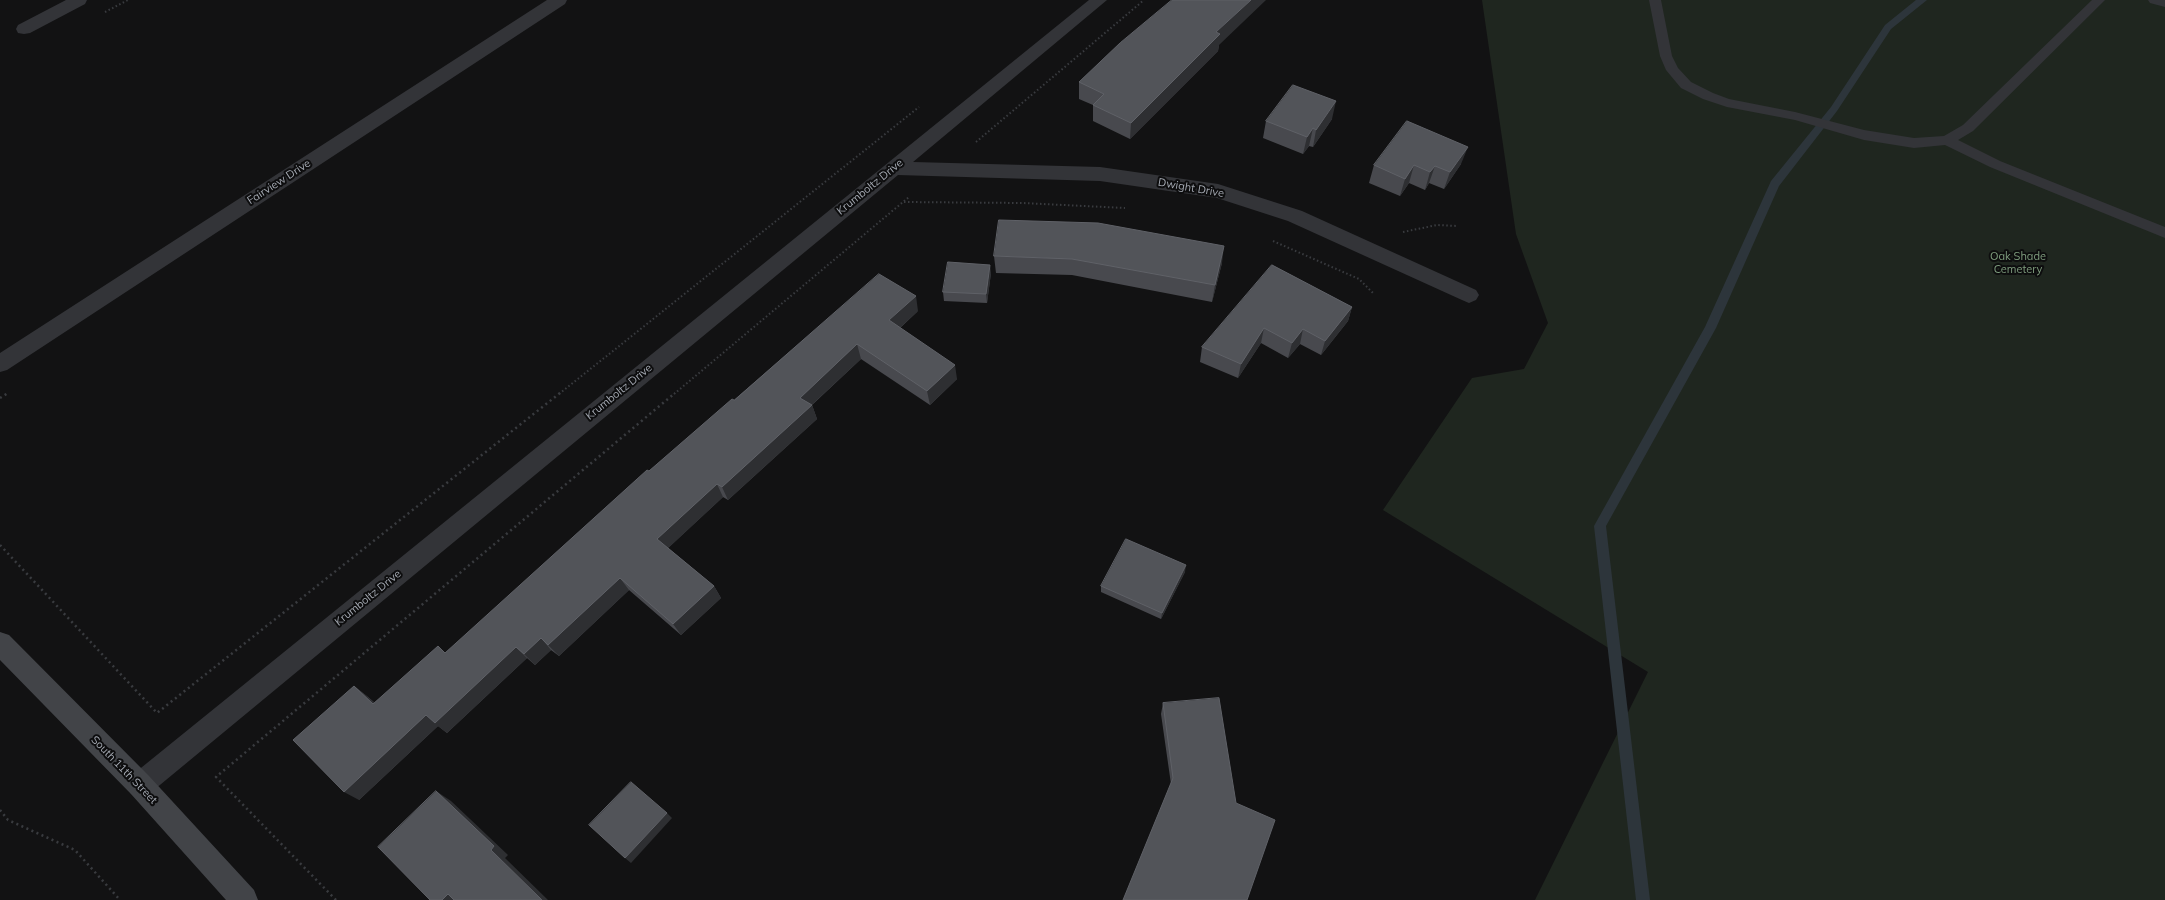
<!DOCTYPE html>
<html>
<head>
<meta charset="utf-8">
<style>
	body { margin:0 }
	canvas { display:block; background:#121213 }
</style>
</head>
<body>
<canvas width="2165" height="900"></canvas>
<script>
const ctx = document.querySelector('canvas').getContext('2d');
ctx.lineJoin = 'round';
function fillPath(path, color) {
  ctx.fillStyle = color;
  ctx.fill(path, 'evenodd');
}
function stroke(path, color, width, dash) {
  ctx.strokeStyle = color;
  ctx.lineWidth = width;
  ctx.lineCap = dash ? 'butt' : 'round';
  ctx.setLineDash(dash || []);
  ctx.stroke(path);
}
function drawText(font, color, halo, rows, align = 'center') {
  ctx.font = font + ' Mulish,sans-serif';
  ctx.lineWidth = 4;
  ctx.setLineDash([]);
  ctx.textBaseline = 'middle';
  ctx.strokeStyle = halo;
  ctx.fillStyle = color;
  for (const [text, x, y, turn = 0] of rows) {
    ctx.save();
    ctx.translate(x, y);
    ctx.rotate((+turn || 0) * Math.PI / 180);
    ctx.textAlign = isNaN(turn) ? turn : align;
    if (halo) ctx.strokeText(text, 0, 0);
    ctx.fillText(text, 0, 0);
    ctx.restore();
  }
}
const green = new Path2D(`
	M1482,0H2165V900H1535L1648,672L1383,510L1472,378L1524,369L1548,323L1516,234Z`);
const stream = new Path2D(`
	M1916,0H1927L1891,29L1837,111L1779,186L1716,328L1606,526L1650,900H1636L1594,526L1705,327L1771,181L1831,107L1885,25Z`);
const pathFar1 = new Path2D(`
	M105,12L128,0
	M976,142L1144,0
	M904,202L1022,203L1125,208
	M1403,232L1437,225L1457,226
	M1273,241L1359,279L1373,293
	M559,394L919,107
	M674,394L909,197`);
const path = new Path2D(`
	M0,398L8,393
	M0,545L157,713L560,393
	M0,810L8,820L75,850L120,900
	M336,900L216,777L675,393`);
const lane = new Path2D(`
	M1649,0H1661L1672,56L1678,68L1691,82L1713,93L1729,99L1795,112L1864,130L1914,138L1944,136L1963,125L2092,0H2105L1973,131L1958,140L2000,161L2165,227V238L1990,167L1945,145L1914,148L1864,140L1795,120L1727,107L1703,99L1681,88L1666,70L1660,56Z
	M2148,0H2165V7L2150,3Z`);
const street = new Path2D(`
	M66,0H87L85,4L30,33L24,34L18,33L16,29L18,25Z
	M547,0H567L565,4L7,370L0,372V353Z
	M1089,0H1107L913,162L1100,167L1218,184L1302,211L1476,290L1479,295L1476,300L1469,303L1462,300L1288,221L1217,198L1100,181L898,175L149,794L140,798L131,794L127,785L131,776Z`);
const secondary = new Path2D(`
	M0,632L9,635L149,776L254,890L258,900H226L131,794L0,660Z`);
const wall = new Path2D(`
	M1219,45L1218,51L1130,139L1093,121V105L1079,99V82Z
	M1332,119L1313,147L1309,146L1303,154L1263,138L1266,121Z
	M1461,164L1444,189L1429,183L1425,190L1409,183L1400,196L1369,183L1374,165Z
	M994,256L1222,263L1212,302L1072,275L996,273Z
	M1272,265L1352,307L1348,321L1321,355L1300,344L1288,358L1261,343L1238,378L1200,362L1202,347Z
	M991,273L987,303L944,301L943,292Z
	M918,311L900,328L957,379L930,405L861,359L812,405L817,419L728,500L723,497L668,548L714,586L721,598L681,635L629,590L559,656L551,650L535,665L527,658L447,733L438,726L359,800L354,686L368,697L375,703L446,653L649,471L734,400Z
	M1185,572L1161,619L1101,592V586Z
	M1163,703L1247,900L1171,784L1161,714Z`);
const shadedWall = new Path2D(`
	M1251,0H1266L1219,45L1218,51L1130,139L1131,123L1216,32Z
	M1336,101L1332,119L1313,147L1316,130Z
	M1313,128L1309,146L1303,154L1307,137Z
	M1468,147L1461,164L1444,189L1450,172Z
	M1414,165L1409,183L1400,196L1405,179Z
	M1435,166L1429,183L1425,190L1430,172Z
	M1224,246L1222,263L1212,302L1215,285Z
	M990,265L991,273L987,303L986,294Z
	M916,296L918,311L892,335L889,320Z
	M1352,307L1348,321L1321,355L1325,341Z
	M1264,328L1261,343L1238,378L1241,364Z
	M1303,329L1300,344L1288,358L1292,343Z
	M857,344L861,359L805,411L800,398Z
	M955,365L957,379L930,405L927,391Z
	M812,405L817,419L728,500L722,487Z
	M717,484L723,497L665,551L657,539Z
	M1186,565L1185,572L1161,619L1162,613Z
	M620,578L629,590L559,656L548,645Z
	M714,586L721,598L681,635L673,624Z
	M541,638L551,650L535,665L524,654Z
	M516,647L527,658L447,733L438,726L359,800L344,792L426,715Z
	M354,686L368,697L387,714L373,704Z
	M436,791L451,801L508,855L505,858L548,900H542L491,850Z
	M667,813L672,818L631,863L625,858Z
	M448,894L460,900H442Z`);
const building = new Path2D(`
	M1172,0H1251L1216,32L1220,34L1131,123L1093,105L1104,94L1079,82L1120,43Z
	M1293,85L1336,101L1316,130L1313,128L1307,137L1266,121Z
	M1407,121L1468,147L1450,172L1435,166L1430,172L1414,165L1405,179L1374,165Z
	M999,220L1098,223L1224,246L1215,285L1072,259L994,256Z
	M948,262L990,265L986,294L943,292Z
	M1272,265L1352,307L1325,341L1303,329L1292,343L1264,328L1241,364L1202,347Z
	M879,274L916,296L889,320L955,365L927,391L857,344L800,398L812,405L722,487L717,484L657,539L714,586L673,624L620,578L548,645L541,638L524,654L516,647L435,723L426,715L344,792L293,740L354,686L373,704L438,646L445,653L647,470L649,471L732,399L734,400Z
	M1126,539L1186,565L1162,613L1101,586Z
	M1219,698L1236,803L1275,820L1247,900H1123L1173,778L1163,703Z
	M631,782L667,813L625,858L589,825Z
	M436,791L494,846L491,850L542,900H454L448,894L442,900H430L378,847Z`);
const streetNames = [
	["Fairview Drive",279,182,-33],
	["Krumboltz Drive",870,187,-39],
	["Dwight Drive",1191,188,10],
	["Krumboltz Drive",619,392,-39],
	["Krumboltz Drive",368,598,-39],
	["South 11th Street",124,770,46]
];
const parkNames = [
	["Oak Shade",2018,257],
	["Cemetery",2018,270]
];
fillPath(green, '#1f261f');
fillPath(stream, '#2d353b');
stroke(pathFar1, '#393b3f', 2, [1.5, 2.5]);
stroke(path, '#393b3f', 2.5, [2, 3.5]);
fillPath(lane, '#333438');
fillPath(street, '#333438');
fillPath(secondary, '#424448');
fillPath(wall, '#48494e');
fillPath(shadedWall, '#2e2f32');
fillPath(building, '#525459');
stroke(building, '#5f6167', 1);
drawText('11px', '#a5aab3', '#0d0d0e', streetNames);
drawText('11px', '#7e9c7d', '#0d0d0e', parkNames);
</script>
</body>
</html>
